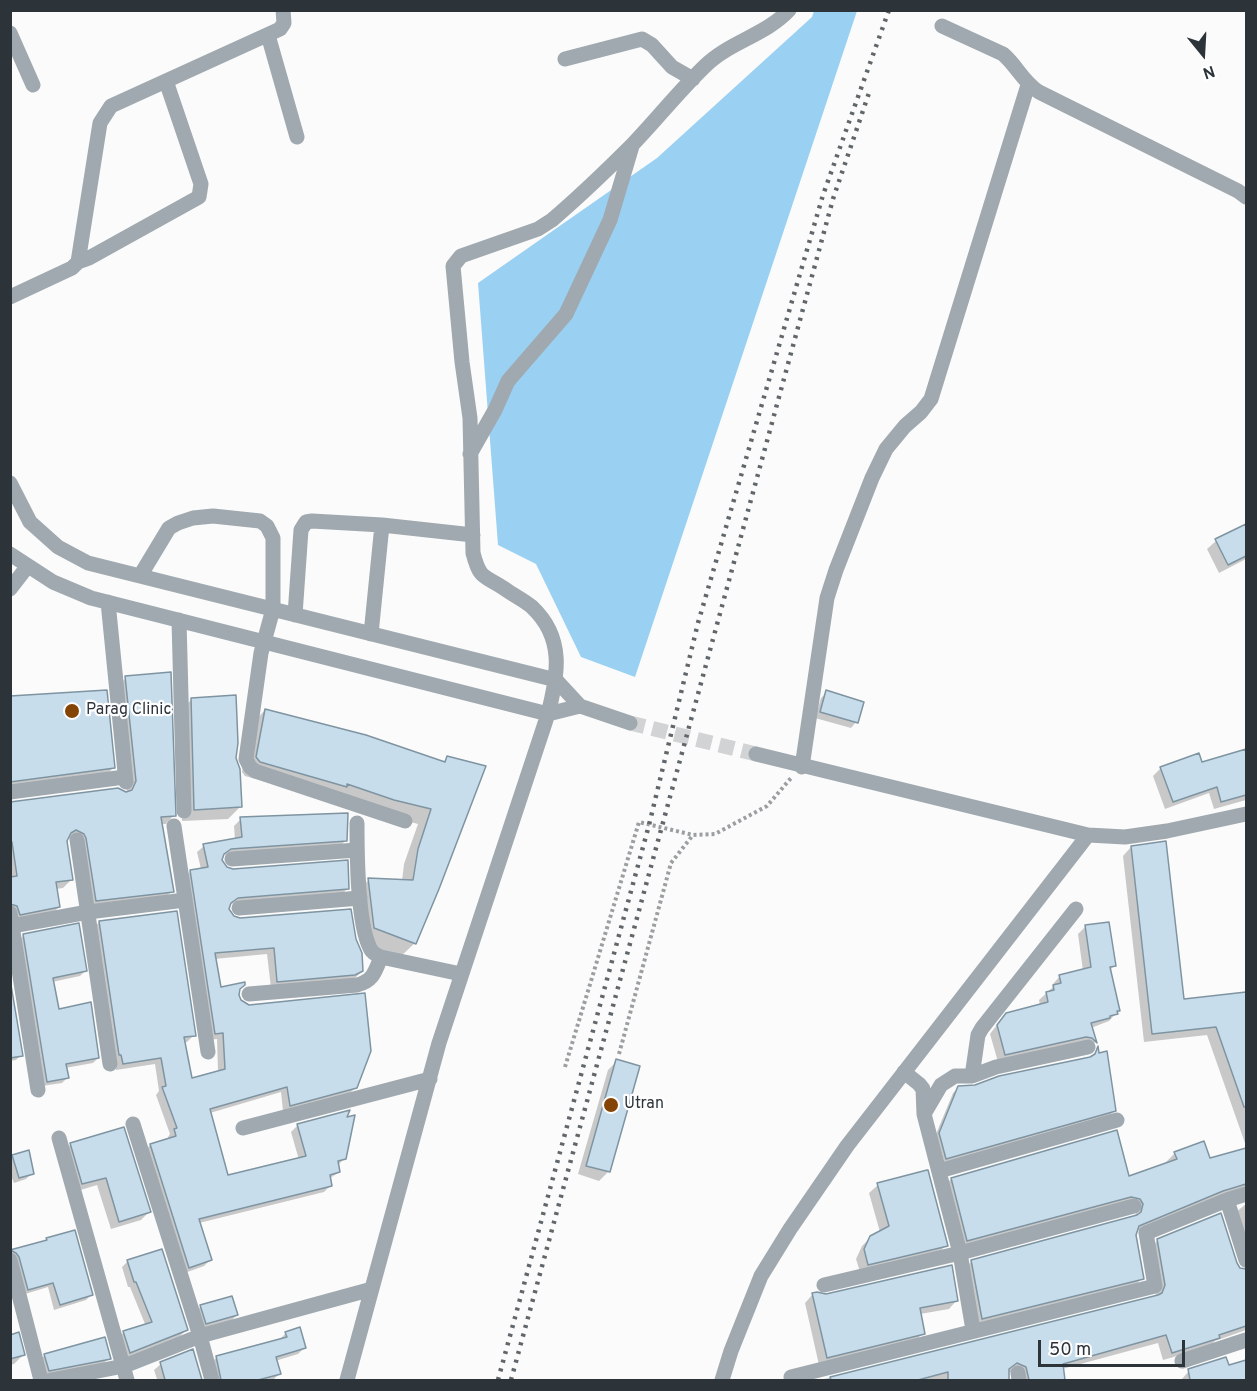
<!DOCTYPE html>
<html>
<head>
<meta charset="utf-8">
<style>
	body { margin:0 }
	#map { position:relative; width:1257px; height:1391px; overflow:hidden; background:#fbfbfb; font-family:Overpass,sans-serif }
	canvas { display:block }
	.frame { position:absolute; inset:0; border:12px solid #2c343a; pointer-events:none }
	.north { position:absolute; left:1173px; top:24px; width:60px; height:60px; -webkit-text-stroke:4px #fff; paint-order:stroke; rotate:162deg; font-size:16px; font-weight:700; line-height:24px; text-align:center; color:#2c343a }
	.north::after { content:''; display:block; margin:auto; width:21px; height:27px; background:#2c343a; clip-path:polygon(50% 0,100% 100%,50% 72%,0 100%) }
	.scale { position:absolute; left:1038px; top:1340px; width:147px; height:27px; box-sizing:border-box; border:3px solid #2c343a; border-top:0; padding-left:8px; font-size:18px; line-height:21px; white-space:nowrap; color:#2c343a; -webkit-text-stroke:4px #fff; paint-order:stroke }
</style>
</head>
<body>
<div id="map">
<canvas width="1257" height="1391"></canvas>
<div class="frame"></div>
<div class="north">N</div>
<div class="scale">50 m</div>
</div>
<script>
const ctx = document.querySelector('canvas').getContext('2d');
ctx.lineJoin = 'round';
function fillPath(path, color) {
  ctx.fillStyle = color;
  ctx.fill(path, 'evenodd');
}
function stroke(path, color, width, dash) {
  ctx.strokeStyle = color;
  ctx.lineWidth = width;
  ctx.lineCap = dash ? 'butt' : 'round';
  ctx.setLineDash(dash || []);
  ctx.stroke(path);
}
function drawText(font, color, halo, rows, align = 'center') {
  ctx.font = font + ' Overpass,sans-serif';
  ctx.lineWidth = 4.5;
  ctx.setLineDash([]);
  ctx.textBaseline = 'middle';
  ctx.strokeStyle = halo;
  ctx.fillStyle = color;
  for (const [text, x, y, turn = 0] of rows) {
    ctx.save();
    ctx.translate(x, y);
    ctx.rotate((+turn || 0) * Math.PI / 180);
    ctx.textAlign = isNaN(turn) ? turn : align;
    if (halo) ctx.strokeText(text, 0, 0);
    ctx.fillText(text, 0, 0);
    ctx.restore();
  }
}
const green = new Path2D(`
	M814,11H857L635,677L581,657L536,564L498,545L478,283L657,158L812,17Z`);
const shadow = new Path2D(`
	M1246,525V559L1219,573L1207,549L1216,541Z
	M126,678L174,815L166,824H161L172,891L164,899L88,909L73,839L66,838L71,880L63,888L56,889L59,907L51,915L12,922L10,803L127,793L118,686Z
	M827,692L856,722L851,728L815,718L821,698Z
	M10,697L113,768L106,775L10,788Z
	M191,700L235,758L241,806L228,819L182,821L179,712Z
	M265,710L442,763L447,758L415,943L400,957L360,942L354,894L369,880L402,881L404,864L418,824L245,776L242,772L251,725Z
	M1246,751V800L1214,809L1209,793L1165,809L1153,776L1161,768L1201,764Z
	M241,819L346,840L339,847L223,855L221,861L226,869L347,889L341,895L230,904L228,910L233,918L362,971L355,978L271,988L267,954L214,959L219,988L239,989L238,996L240,1001L356,1087L349,1094L283,1111L281,1092L210,1113L227,1177L299,1160L291,1132L298,1125L345,1158L337,1166L339,1172L329,1179L331,1185L324,1192L199,1223L211,1259L204,1266L182,1274L144,1152L150,1145L169,1139L168,1137L170,1134L156,1095L159,1091L155,1064L116,1070L93,929L99,922L194,1035L187,1042H184L191,1080L218,1072L217,1039L209,1040L184,878L191,871L201,869L197,852L204,846L235,840L234,826Z
	M1131,847L1183,1001L1246,993V1146L1207,1035L1144,1042L1123,856Z
	M1085,927L1114,966L1109,971L1119,1010L1109,1021L1091,1028L1095,1042L1088,1049L998,1062L990,1034L999,1022L1040,1005L1039,1000L1053,987V984L1060,976L1083,971L1078,934Z
	M24,935L85,971L80,976L52,982L58,1010L98,1058L93,1063L65,1068L67,1078L62,1083L42,1086L19,940Z
	M10,988L21,1055L16,1060L10,1061Z
	M1097,1049L1115,1110L1109,1116L940,1164L934,1139L953,1093L959,1087H975L1091,1058Z
	M617,1061L639,1067L608,1172L599,1181L578,1174L608,1070Z
	M71,1144L149,1212L141,1220L111,1229L97,1185L74,1192L63,1152Z
	M1246,1150V1199H1213L1136,1231L1142,1278L1134,1287L973,1327L963,1270L972,1261L1134,1218L1136,1213L1132,1207L958,1249L943,1188L951,1179L1128,1178L1167,1164L1166,1162L1175,1153L1210,1160Z
	M13,1157L32,1173L26,1179L14,1183L10,1173V1159Z
	M878,1185L946,1245L938,1254L860,1272L856,1259L862,1246L871,1237L880,1232L869,1193Z
	M1246,1204V1264L1231,1216Z
	M47,1240L91,1295L86,1300L54,1310L48,1287L22,1295L10,1252L44,1243Z
	M1158,1240L1246,1270V1330L1215,1341L1209,1347L1163,1360L1158,1343L1062,1369L1064,1380H1018V1376L1008,1371V1380H820L1156,1297L1149,1249Z
	M128,1261L186,1330L180,1336L124,1358L118,1338L124,1332L145,1324L130,1287H128L122,1267Z
	M813,1294L826,1296L957,1300L949,1309L920,1314L923,1333L915,1341L819,1365L805,1303Z
	M201,1306L237,1315L231,1321L201,1329L195,1312Z
	M286,1333L305,1347L298,1354L275,1361L279,1374L273,1380H214L210,1364L216,1358L280,1339Z
	M10,1336L23,1355L14,1364L10,1365Z
	M192,1351L201,1380H150L157,1379L154,1370L161,1364Z
	M45,1355L109,1358L103,1364L43,1376L39,1361Z
	M1246,1362V1380H1181L1189,1371L1228,1367Z`);
const building = new Path2D(`
	M1246,524V556L1228,565L1215,539Z
	M171,672L176,816L161,817L174,892L96,901L86,838L84,834L76,830L71,833L67,841L73,880L56,882L60,907L20,915L17,906L10,904V877L17,876L12,842L10,843V802L118,788L126,792L132,790L136,781L125,676Z
	M107,690L115,768L10,782V696Z
	M826,690L864,702L858,723L820,712Z
	M236,695L238,743L236,758L240,769L242,807L194,810L191,698Z
	M265,709L366,735L445,762L447,756L486,766L439,889L416,944L374,928L368,878L413,880L418,849L431,809L394,800L347,784V787L260,762L256,757Z
	M1246,749V795L1221,802L1217,787L1173,802L1160,767L1199,753L1202,762Z
	M348,813L347,841L231,849L224,854L222,860L227,867L233,869L348,860L349,889L238,898L231,903L229,909L234,916L240,918L351,909L356,939L362,953L363,971L355,975L277,982L274,948L215,953L221,987L245,982V985L240,989L239,995L241,1000L249,1005L365,993L371,1051L357,1088L290,1106L287,1087L210,1109L228,1175L306,1156L297,1124L350,1110L347,1117L355,1115L346,1159L338,1161L340,1172L330,1175L332,1186L199,1219L212,1260L189,1268L150,1144L176,1136L174,1129L177,1128L162,1087L166,1086L161,1058L123,1064L121,1055H119L99,921L177,911L196,1036L184,1037L192,1078L225,1069L223,1033L215,1034L190,870L208,867L203,844L242,837L240,817Z
	M1166,841L1184,999L1246,992V1107H1244L1216,1027L1152,1034L1131,846Z
	M1109,922L1116,966L1110,967L1120,1011H1117L1118,1014L1110,1016V1018L1091,1023L1097,1043L1092,1038L1086,1037L1005,1055L997,1025L1006,1013L1048,1002L1046,992L1054,990L1053,985L1061,983L1059,975L1091,967L1085,925Z
	M79,923L87,971L53,978L59,1009L91,1002L99,1058L66,1064L69,1078L47,1082L23,934Z
	M10,979L23,1056L10,1058Z
	M1098,1046L1099,1053L1107,1051L1116,1111L946,1159L939,1133L958,1086L975,1085L999,1076L1090,1057L1095,1054Z
	M616,1059L640,1066L610,1172L586,1166Z
	M124,1127L151,1212L119,1222L106,1178L82,1184L70,1143Z
	M1117,1130L1129,1176L1177,1159L1174,1152L1204,1141L1210,1158L1246,1148V1184L1223,1191L1139,1226L1136,1235L1144,1279L982,1319L971,1260L1137,1215L1141,1212L1143,1204L1140,1199L1131,1197L967,1241L951,1178Z
	M29,1150L34,1174L19,1178L12,1155Z
	M927,1170H928L948,1246L868,1265L864,1249L870,1236L889,1226L877,1183Z
	M1221,1213L1237,1263L1240,1268L1246,1269V1326L1219,1335L1220,1338L1172,1353L1166,1335L1063,1364L1065,1380H1029L1026,1367L1017,1363L1009,1369V1380H948V1372L918,1380H831L830,1377L1158,1295L1162,1293L1165,1285L1157,1239Z
	M75,1230L93,1295L60,1305L53,1283L28,1290L19,1257L16,1253L10,1250L47,1240L46,1238Z
	M162,1249L188,1330L130,1353L123,1331L152,1322L136,1282H134L127,1260Z
	M952,1265L958,1301L920,1308L925,1334L827,1358L812,1293L817,1292L826,1294Z
	M232,1296L238,1315L206,1324L200,1305Z
	M300,1327L306,1348L276,1357L281,1374L258,1380H221L216,1356L287,1337L285,1332Z
	M19,1332L25,1355L10,1359V1335Z
	M105,1337L111,1359L49,1371L44,1354Z
	M193,1349L202,1380H165L160,1362Z
	M1226,1357L1229,1365L1246,1360V1380H1190L1188,1369Z`);
const minorTunnel = new Path2D(`
	M630,723L756,754`);
const path = new Path2D(`
	M619,1054L671,863L693,835
	M565,1067L639,822L693,835L715,834L767,806L791,778`);
const minor = new Path2D(`
	M942,26L1003,54C1017,66 1023,82 1039,92L1238,191L1246,197
	M10,33L33,85
	M268,35L297,137
	M565,59L642,39L652,45L672,67L693,79
	M78,262L89,258L199,197L201,184L166,81
	M10,297L72,268L78,262L100,123L111,106L280,29L284,23L283,10
	M470,454L495,410L508,381L566,314L610,220L632,146
	M10,483L30,522L58,547L88,563L556,680L580,706L630,723
	M10,554L53,582L91,598L548,714L580,706
	M140,576L169,528L178,523L193,518L213,516L260,521L267,526L273,538V609L261,653L246,759L250,767L255,771L405,821
	M10,589L27,567
	M108,602L126,782
	M295,615L301,530L306,522L312,521L382,525L473,535
	M179,620L184,811
	M371,634L382,525
	M756,754L1088,835L1125,837L1167,831L1246,814
	M802,767L827,598L836,570L872,478L886,449L905,426L921,412L931,399L1028,85
	M10,792L117,778
	M357,823C357,853 357,922 370,948C372,953 376,955 381,957L461,974
	M174,826L208,1052
	M77,840L110,1064
	M232,859L357,850
	M239,908L360,898
	M10,913L38,1090
	M12,926L88,912L185,900
	M249,994L357,985C373,981 375,972 381,957
	M904,1072L919,1084L923,1089L924,1114L960,1253L973,1330
	M972,1076L978,1035L982,1028L1076,909
	M924,1114L941,1085L955,1076H972L996,1067L1088,1047
	M133,1124L200,1336L212,1380
	M243,1128L430,1079
	M59,1138L127,1380
	M939,1171L1117,1120
	M1227,1200L1246,1260
	M10,1260L41,1380
	M824,1285L960,1253L1134,1206
	M1182,1361L1246,1340
	M1018,1373L1019,1380
	M791,1377L1155,1286L1146,1233L1227,1200L1246,1194
	M51,1380L124,1366L200,1336L372,1289
	M347,1380L439,1043L548,714C558,675 565,638 532,607C524,600 513,595 505,589C484,575 480,580 473,553L470,418L462,362L453,266L461,256L538,229L552,220C580,196 607,170 633,144C657,119 679,91 705,66C729,42 766,35 789,10
	M722,1380L731,1351L761,1276L790,1229L847,1146L1088,835`);
const rail = new Path2D(`
	M498,1380L649,825L698,623L823,195L889,10
	M511,1380L833,199L870,90`);
const markers = [
	[72,711,8,"#834406"],
	[611,1105,8,"#834406"]
];
const poiNames = [
	["Parag Clinic",86,711],
	["Utran",624,1105]
];
fillPath(green, '#9ad1f3');
fillPath(shadow, '#0003');
fillPath(building, '#c7ddec');
stroke(building, '#7f94a1', 1.5);
stroke(minorTunnel, '#d2d3d4', 15, [15, 8]);
stroke(path, '#9b9fa2', 4, [3, 3]);
stroke(minor, '#a0a9af', 15);
stroke(rail, '#60666a', 4.5, [3, 6]);
for (const [x, y, r, color] of markers) {
  const dot = new Path2D();
  dot.arc(x, y, r, 0, 2 * Math.PI);
  ctx.fillStyle = color;
  ctx.fill(dot);
  stroke(dot, '#fff', 2);
}
drawText('16px', '#2c343a', '#fff', poiNames, 'left');
</script>
</body>
</html>
